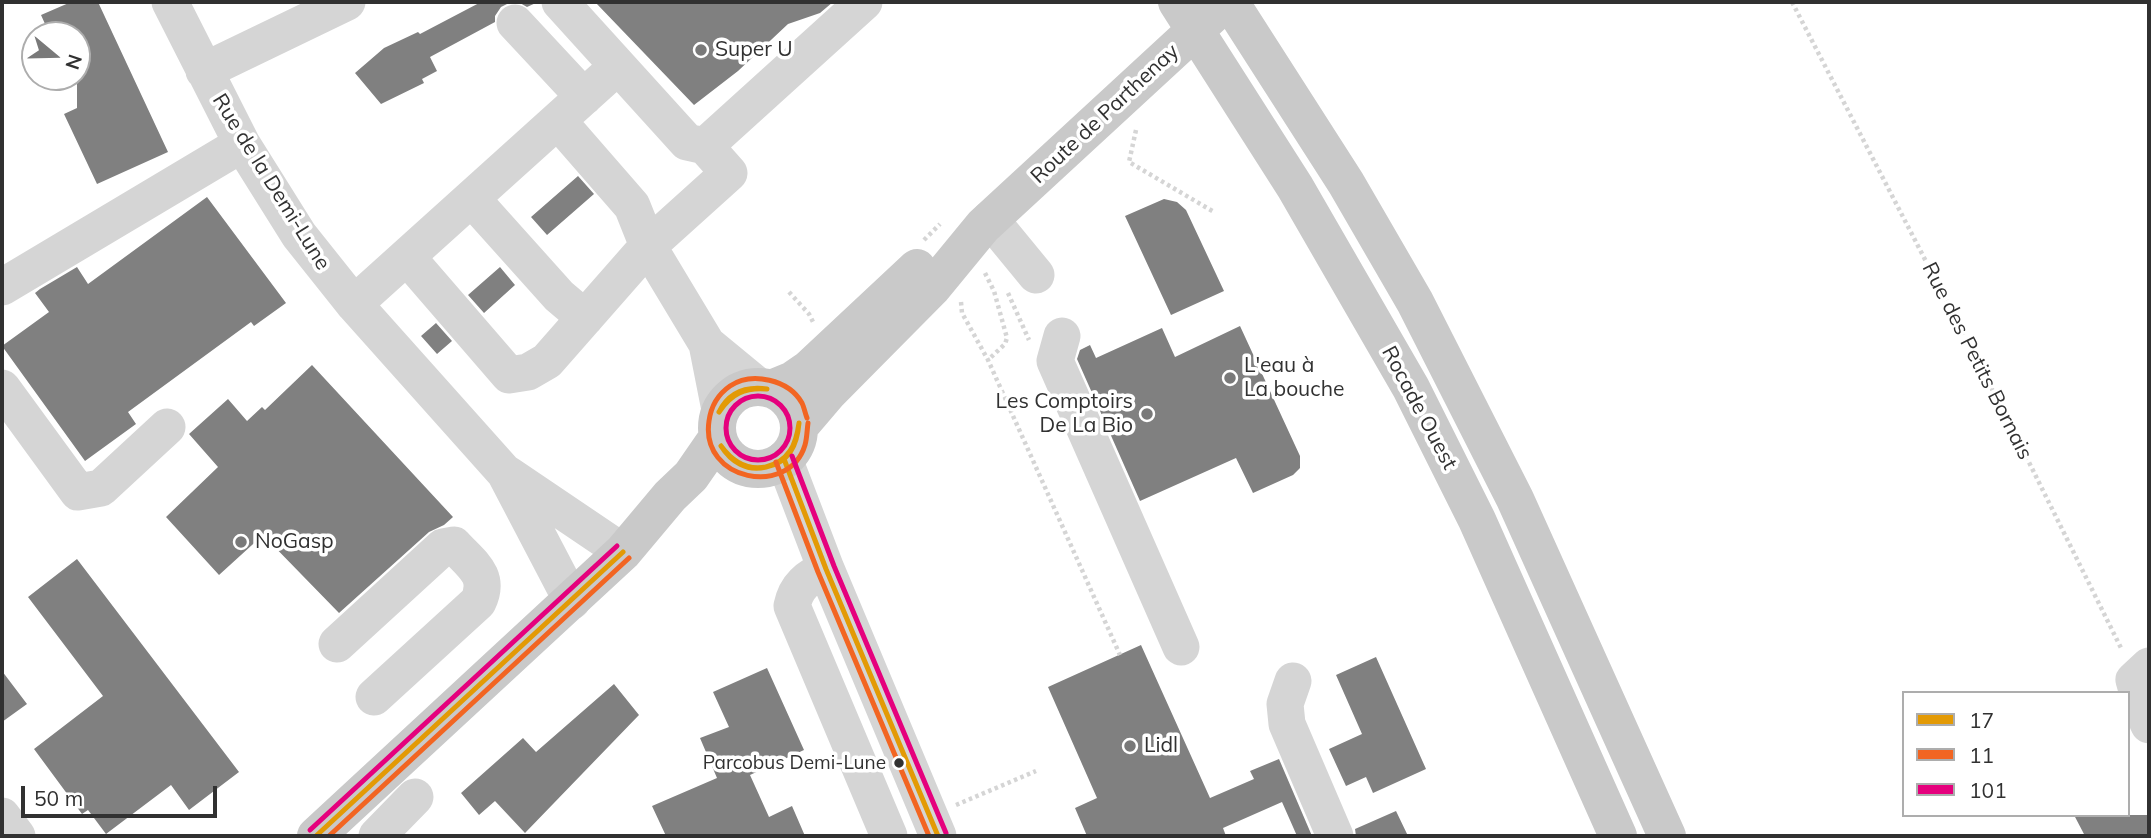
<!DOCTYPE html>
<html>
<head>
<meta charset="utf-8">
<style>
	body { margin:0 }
	#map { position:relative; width:2151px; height:838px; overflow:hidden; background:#fff; font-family:Mulish,sans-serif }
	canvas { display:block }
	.frame { position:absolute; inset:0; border:4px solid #313131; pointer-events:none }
	.legend { position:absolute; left:1902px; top:691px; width:228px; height:126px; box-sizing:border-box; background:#fff; border:2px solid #adadad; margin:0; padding:9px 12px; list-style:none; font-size:21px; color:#313131 }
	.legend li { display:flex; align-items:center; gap:14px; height:35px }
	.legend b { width:35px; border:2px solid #adadad }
	.north { position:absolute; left:21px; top:21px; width:70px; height:70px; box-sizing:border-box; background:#fff; border:2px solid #adadad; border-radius:50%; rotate:109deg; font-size:19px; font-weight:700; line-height:28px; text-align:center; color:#313131 }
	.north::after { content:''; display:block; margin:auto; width:24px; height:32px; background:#797979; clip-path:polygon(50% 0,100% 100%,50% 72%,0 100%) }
	.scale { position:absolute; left:21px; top:786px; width:196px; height:32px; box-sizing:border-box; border:4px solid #313131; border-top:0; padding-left:9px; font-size:21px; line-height:24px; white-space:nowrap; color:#313131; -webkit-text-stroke:5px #fff; paint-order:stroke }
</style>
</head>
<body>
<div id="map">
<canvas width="2151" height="838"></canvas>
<div class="frame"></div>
<ul class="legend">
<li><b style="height:9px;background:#e39a05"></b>17</li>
<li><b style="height:9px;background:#f26522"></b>11</li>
<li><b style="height:9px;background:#e5007d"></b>101</li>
</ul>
<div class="north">N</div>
<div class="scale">50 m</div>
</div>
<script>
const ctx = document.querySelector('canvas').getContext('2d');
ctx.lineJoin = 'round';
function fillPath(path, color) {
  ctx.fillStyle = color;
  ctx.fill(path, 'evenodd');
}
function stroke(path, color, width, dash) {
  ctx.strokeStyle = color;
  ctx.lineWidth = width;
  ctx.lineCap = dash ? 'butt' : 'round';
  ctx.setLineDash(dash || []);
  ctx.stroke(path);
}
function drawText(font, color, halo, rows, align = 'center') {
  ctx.font = font + ' Mulish,sans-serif';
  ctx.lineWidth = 7;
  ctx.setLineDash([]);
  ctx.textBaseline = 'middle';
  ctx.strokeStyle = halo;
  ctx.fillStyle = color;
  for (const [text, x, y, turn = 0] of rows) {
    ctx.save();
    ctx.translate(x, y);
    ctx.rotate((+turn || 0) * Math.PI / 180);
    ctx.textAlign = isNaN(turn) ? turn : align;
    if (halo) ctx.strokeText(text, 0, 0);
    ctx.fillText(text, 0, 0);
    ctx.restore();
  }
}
const building = new Path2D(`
	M71,2H98L168,152L97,184L64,114L77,108V35H50L41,15Z
	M481,2H538L527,7L520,3L511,2L501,7L495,16V22L430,57L437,71L422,79L424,83L381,104L355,73L384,48L418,32L420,34Z
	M595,2H833L820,13L788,24L738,71L694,105Z
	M578,176L594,194L547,235L531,217Z
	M207,197L286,303L254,326L251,322L128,412L136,424L85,461L2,346L49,312L35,293L40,289L77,267L88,284Z
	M1164,199L1177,202L1186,210L1224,291L1171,315L1125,216Z
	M500,267L515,285L484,313L468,295Z
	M436,323L452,341L437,354L421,336Z
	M1240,326L1300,456V468L1293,475L1253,493L1236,458L1140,501L1077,359L1080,350L1090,345L1096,358L1162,328L1175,357Z
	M312,365L453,517L444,525L429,532L339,613L263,535L219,575L166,517L218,467L189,434L228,399L247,421L262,407L265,410Z
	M77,559L239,772L189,810L171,785L106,834L88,810L82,814L34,749L103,696L28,597Z
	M1141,645L1210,798L1254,779L1250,771L1279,759L1312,836H1297L1282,802L1223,828L1226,836H1087L1075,808L1097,798L1048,687Z
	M1376,657L1426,769L1373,793L1366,777L1346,786L1329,749L1362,734L1336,675Z
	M767,668L804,750L750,775L769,817L792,806L805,836H666L652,806L717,778L700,738L729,727L713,692Z
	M2,671L27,704L2,722Z
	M614,684L639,715L525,833L495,801L479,815L461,793L523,738L536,752Z
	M1396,811L1408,836H1356L1355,829Z
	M2074,815H2149V836H2085Z`);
const path = new Path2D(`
	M1792,2L2011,426L2122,650
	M1136,130L1129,162L1214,212
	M924,240L940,224
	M985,273L994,291L1007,338L1005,344L988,360
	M789,292L809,314L814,324
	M1008,293L1029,340
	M961,302L962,313L988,360L1120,655
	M956,805L1036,771`);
const minor = new Path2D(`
	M170,2L242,144L299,235L354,304L505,473L572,601
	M560,2L687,142L705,146L729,173L648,246L707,344L758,386
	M515,23L584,97
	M204,71L347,2
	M705,146L864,2
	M472,199L559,296L585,318
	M990,219L1036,275
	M407,257L509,375L528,372L547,361L648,246L632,206L558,121
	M2,287L242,144
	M354,304L618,66
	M1062,336L1055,361L1181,647
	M707,344L720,410
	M2,388L78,492L101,488L167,427
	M784,459L826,569L938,836
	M509,475L623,552
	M826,569C808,577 796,586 792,606L889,836
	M337,644L443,547L454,545C471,564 491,575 478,602L374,697
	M2149,666L2134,680L2143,712L2149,725
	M1293,681L1285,704L1287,724L1335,836
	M2,816L17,836
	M377,836L415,797`);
const major = new Path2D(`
	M1177,2L1295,187L1411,388L1477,520L1618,836
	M1230,2L1346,183L1415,302L1515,499L1667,836
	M717 428a41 41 0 1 1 82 0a41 41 0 1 1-82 0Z
	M771,389L793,380L809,369L917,268
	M799,427L828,393L932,288L983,226L1214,13
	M316,836L623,552L670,496L691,476L718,437`);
const bus1 = new Path2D(`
	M719,412C729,392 745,386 767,389
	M719,412C731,394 745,387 767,389
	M721,446C732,461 746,471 766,467
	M721,446C731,462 747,472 766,467
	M784,459L826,569L938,836
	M766,467C789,461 796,445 799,423
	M766,467C789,462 797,446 799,423
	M316,836L623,552`);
const bus2 = new Path2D(`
	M807,418C805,413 804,407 802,403C789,380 752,371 730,386C717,395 711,406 709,421C700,481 789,498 805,445C807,438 807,430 808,423
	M776,462L818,572L929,836
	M329,836L629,558`);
const bus3 = new Path2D(`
	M726 428a32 32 0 1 1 64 0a32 32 0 1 1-64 0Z
	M792,456L834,566L946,833
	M310,830L617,546`);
const markers = [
	[701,50,7,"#797979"],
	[1230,378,7,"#797979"],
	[1147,414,7,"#797979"],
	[241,542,7,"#797979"],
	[1130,746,7,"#797979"],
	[899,763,6,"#313131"]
];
const busNames = [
	["Parcobus Demi-Lune",886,763]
];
const poiNames = [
	["Super U",715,50],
	["L'eau à",1244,366],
	["La bouche",1244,390],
	["Les Comptoirs",1133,402,"right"],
	["De La Bio",1133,426,"right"],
	["NoGasp",255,542],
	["Lidl",1144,746]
];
const streetNames = [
	["Route de Parthenay",1105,114,-43],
	["Rue de la Demi-Lune",271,182,58],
	["Rue des Petits Bornais",1977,361,63],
	["Rocade Ouest",1419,408,62]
];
fillPath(building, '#808080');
stroke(path, '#d5d5d5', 4.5, [3.5, 3.5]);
stroke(minor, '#d5d5d5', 37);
stroke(major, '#c9c9c9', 38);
stroke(bus1, '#e39a05', 5);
stroke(bus2, '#f26522', 5);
stroke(bus3, '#e5007d', 5);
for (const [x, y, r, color] of markers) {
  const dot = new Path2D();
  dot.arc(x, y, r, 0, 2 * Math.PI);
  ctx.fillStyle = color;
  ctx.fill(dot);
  stroke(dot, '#fff', 2.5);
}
drawText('19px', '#313131', '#fff', busNames, 'right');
drawText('21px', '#313131', '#fff', poiNames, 'left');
drawText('21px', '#313131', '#fff', streetNames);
</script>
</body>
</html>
